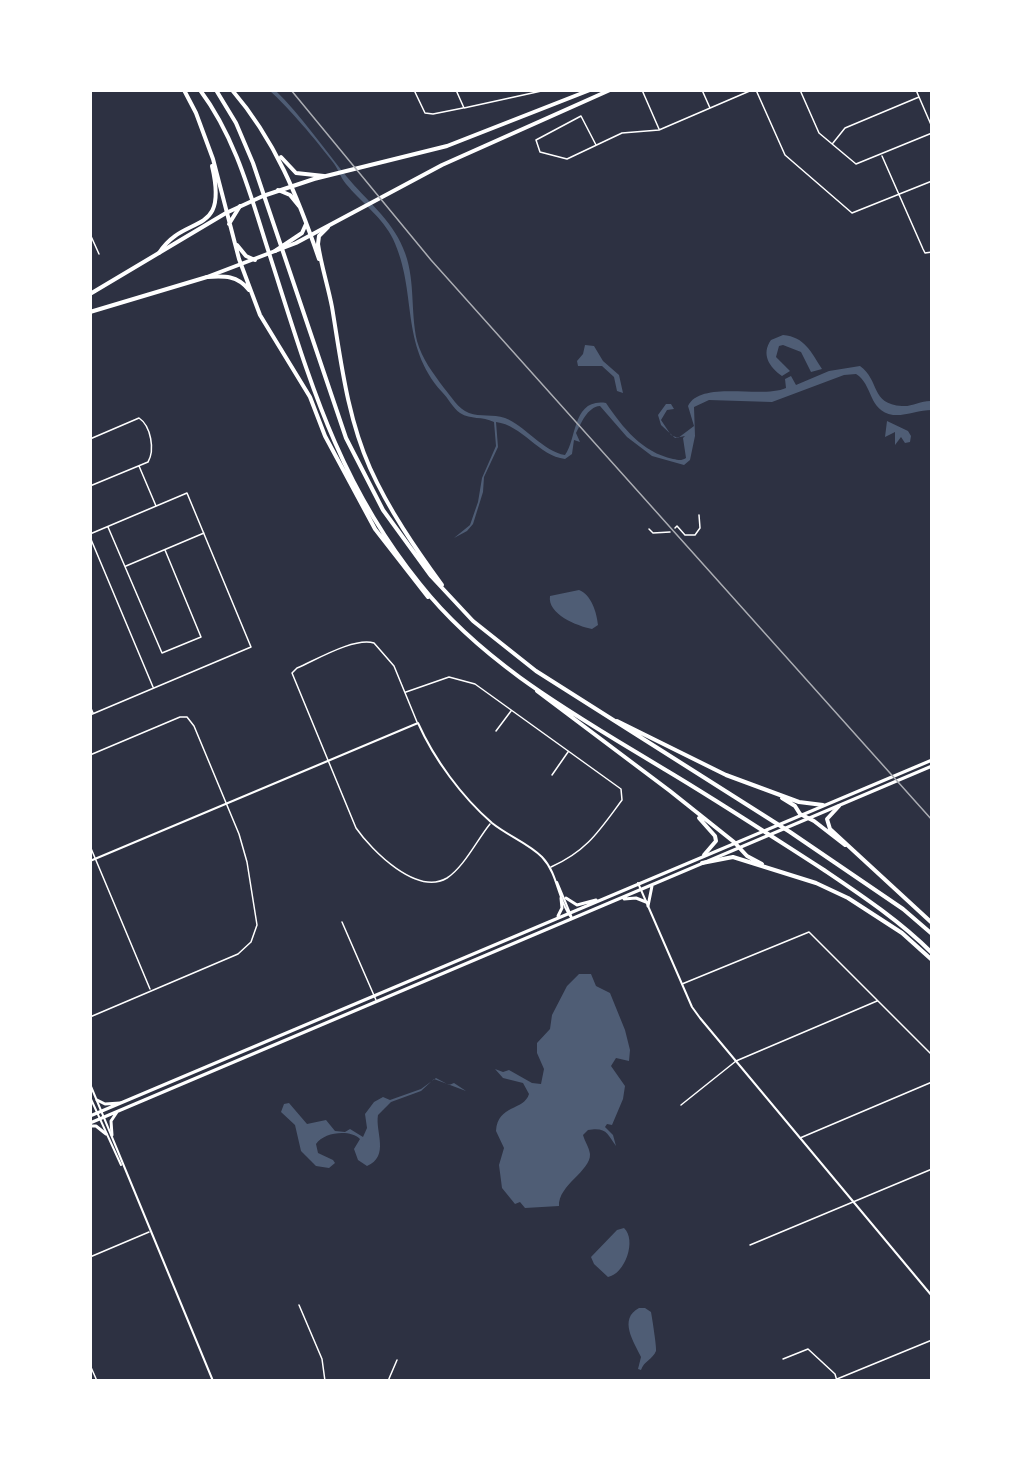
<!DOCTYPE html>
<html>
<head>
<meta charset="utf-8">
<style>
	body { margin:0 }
	#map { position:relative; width:1022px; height:1471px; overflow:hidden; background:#2d3142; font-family:Raleway,sans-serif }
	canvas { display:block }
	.frame { position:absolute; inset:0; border:92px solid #fff; pointer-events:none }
</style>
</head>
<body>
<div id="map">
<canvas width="1022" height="1471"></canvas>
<div class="frame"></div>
</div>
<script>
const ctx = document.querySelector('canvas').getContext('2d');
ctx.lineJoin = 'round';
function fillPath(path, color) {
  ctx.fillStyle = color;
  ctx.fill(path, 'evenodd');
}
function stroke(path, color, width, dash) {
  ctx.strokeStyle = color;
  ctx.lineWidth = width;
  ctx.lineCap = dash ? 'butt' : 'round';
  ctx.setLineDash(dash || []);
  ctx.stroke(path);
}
const water = new Path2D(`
	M269,90H275C301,115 324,149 347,177C365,199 392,220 403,248C416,277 410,310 417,341C422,359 433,373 444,388C451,396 458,409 469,413C480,417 493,414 505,418C524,425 544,452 565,455C577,440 572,398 606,403C623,428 642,452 673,459C679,460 681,461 686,458L683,438L685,436L675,438L661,425L658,415L666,404H671L674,409L667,410L661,420L671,435L678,438L694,426L688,406C701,380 762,399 786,388L785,379L791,376L796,385L829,371L860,366C880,380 870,404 902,406C911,407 921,401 930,401L932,410C919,410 906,416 893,415C868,411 873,384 856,374L844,375L772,402L709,400L694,407L695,436L690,460L684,465L652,456L627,437L600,406C587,407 581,424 576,433L580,442L574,440L572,454L565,459C539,456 522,425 496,422L498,447L484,477L483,492L473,524L467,531L454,538L470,525L478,502L482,478L496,446L494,422C482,416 471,420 460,413C453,408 448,398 442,392C399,344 418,292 393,239C383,218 361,202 346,184C340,177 338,168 332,161C315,139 290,109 269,90Z
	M783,335C805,337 811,352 822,369L811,372L801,352L783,345L779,346L776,357L790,371L782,376C769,367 761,354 771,340Z
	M585,345L594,346L603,361L619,375L623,393L617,391L614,377L602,366H578L577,361L583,354Z
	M887,421L908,431L911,436L910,442L905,443L901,437L895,445V432L885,437Z
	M579,590C591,594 597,613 598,625L592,629C577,626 547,614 550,596Z
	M579,974H591L596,986L610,993L625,1030L630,1050L629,1061L616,1058L611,1066L625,1086L623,1099L612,1125L607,1124L605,1127L613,1135L616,1146C607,1134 607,1127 588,1130L583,1135C585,1142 589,1147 590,1154C591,1171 558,1185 559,1206L525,1208L520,1202L515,1204L502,1188L499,1165L504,1148L496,1131C498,1104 524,1111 529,1094L523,1083L503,1078L495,1069L503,1072L509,1070L532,1083L541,1084L544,1069L537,1053V1043L550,1029L552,1015L567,986Z
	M436,1078L449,1085L454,1083L466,1091L434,1079L421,1091L391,1102L378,1115C375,1132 390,1156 367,1166L358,1160L354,1149L360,1139C350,1129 324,1132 316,1144L318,1153L333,1160L335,1163L329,1168L316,1166L301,1151L295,1125L281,1112L284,1104L289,1103L307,1124L326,1120L335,1131L345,1132L350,1129L363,1137L367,1128L365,1114L374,1102L383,1097L390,1100L421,1089Z
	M624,1228C637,1240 625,1274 608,1277L594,1264L591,1257L617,1230Z
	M639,1308H645L651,1312C652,1317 657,1349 656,1351C653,1359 644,1361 641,1370L638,1369L641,1357C634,1342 618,1319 639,1308Z`);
const minor = new Path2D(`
	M414,90L425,113L433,114L463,108
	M456,90L464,108L546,90
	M642,90L659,129
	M702,90L710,108
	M756,90L785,155L852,213L932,181
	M800,90L819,133L856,164L932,133
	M916,90L932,127
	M833,143L845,128L919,97
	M596,145L581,116L536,140L540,152L567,159L622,133L659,130L752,90
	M882,156L923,249L925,253L932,252
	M90,234L99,254
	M90,439L139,418C151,426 155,450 148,462L90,486
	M139,466L156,506
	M108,527L162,653L201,637L165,550
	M675,528L677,526L685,535H695L700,528L699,515
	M649,529L653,533L670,532
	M90,534L187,493L251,647L90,715
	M90,537L153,687
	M126,566L204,533
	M406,692L449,677L475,684L621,789L622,800C599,831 587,851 551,867
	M90,706L93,713
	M417,722L394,666L374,643C354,637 316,660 297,668L292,673L356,828C372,851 417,896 447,878C464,867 477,840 490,824
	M496,731L511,711
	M90,755L180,717H187L194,726L239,834L247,862L257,925L251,942L238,954L90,1017
	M552,775L568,752
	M90,846L150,989
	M342,922L376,1000
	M682,984L809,932L932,1055
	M681,1105L736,1061L877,1001
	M800,1138L932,1082
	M750,1245L932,1169
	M90,1257L149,1232
	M299,1305L322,1359L325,1381
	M783,1359L808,1349L835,1374L837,1381
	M90,1365L97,1381
	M837,1379L932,1340
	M388,1381L397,1360`);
const tertiary = new Path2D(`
	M90,861L418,723C434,759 462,797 492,823C508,836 528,843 542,857C559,875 557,900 572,919
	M557,882L572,918
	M638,883L692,1007L700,1018L932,1296
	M90,1084L213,1381
	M90,1097L121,1165`);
const secondary = new Path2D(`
	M566,898L577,905L596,900
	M624,899L636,898L646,902
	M648,906L652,886
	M558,916L562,908L561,898
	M97,1100L105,1104L120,1103
	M90,1116L932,760
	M90,1123L932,766
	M90,1126H96L106,1134
	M112,1135L111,1121L117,1112`);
const trunk = new Path2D(`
	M90,294L226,213L263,196L314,179L447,146L590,90
	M90,312L207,277L296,243L442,165L610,90`);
const motorway = new Path2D(`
	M184,90L196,113L213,159L239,259L260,315L310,397L325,436L375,529L428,597
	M200,90C236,138 251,197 269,253C309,377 336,480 420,584C484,665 577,716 664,769C718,801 771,836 824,870C861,895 900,921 932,953
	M216,90L236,123L253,163L346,438L383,510L431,576L473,621L536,671L790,832L903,909L932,934
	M232,90C275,140 298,197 319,259
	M281,157L296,173L324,176
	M278,190L290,195L299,206
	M229,224L240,206
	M328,227L319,236L318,244C321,265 328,286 332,307C341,361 347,416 370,468C389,510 415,548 442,585
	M237,245L246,256L255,260
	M275,251L302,233L306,224
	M159,253C185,212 229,239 212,166
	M207,277C224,276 237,275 249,290
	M537,691L670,791L734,842L747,856L762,864
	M617,721L726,775L799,802L823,805
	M782,798L795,806L800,814L814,821L845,845
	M839,806L827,819L830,829L932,923
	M699,818L715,836L716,841L704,855
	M702,863L733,857L816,883L848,898L902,933L932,960`);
const rail = new Path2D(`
	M291,90L431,260L932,820`);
fillPath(water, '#4f5d75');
stroke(minor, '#fff', 1.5);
stroke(tertiary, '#fff', 2);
stroke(secondary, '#fff', 3);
stroke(trunk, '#fff', 4);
stroke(motorway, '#fff', 4);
stroke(rail, '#abadb3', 1.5);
</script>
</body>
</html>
